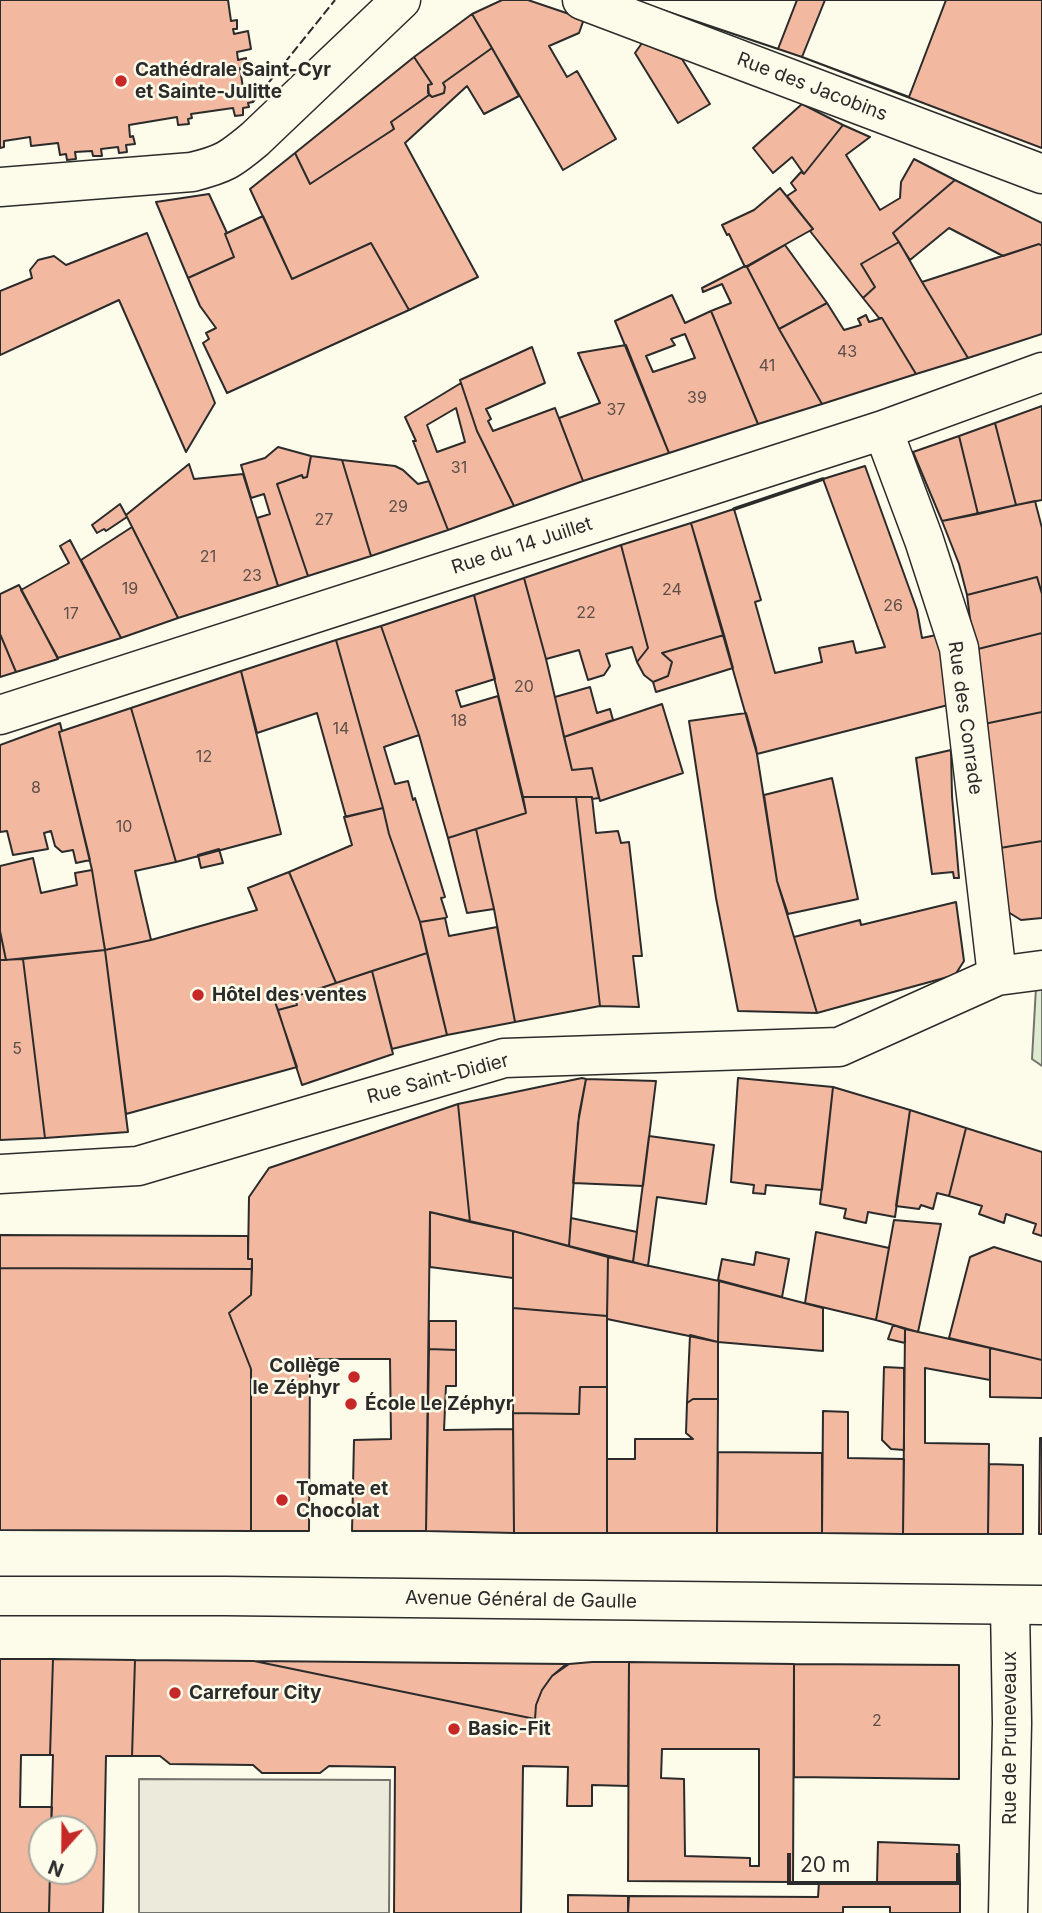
<!DOCTYPE html>
<html>
<head>
<meta charset="utf-8">
<style>
	body { margin:0 }
	#map { position:relative; width:1042px; height:1913px; overflow:hidden; background:#fdfbea; font-family:Inter,sans-serif }
	canvas { display:block }
	.north { position:absolute; left:28px; top:1815px; width:70px; height:70px; box-sizing:border-box; background:#fdfbea; border:2px solid #a9a89e; border-radius:50%; rotate:201deg; font-size:19px; font-weight:700; line-height:28px; text-align:center; color:#2b2b2b }
	.north::after { content:''; display:block; margin:auto; width:24px; height:32px; background:#c62828; clip-path:polygon(50% 0,100% 100%,50% 72%,0 100%) }
	.scale { position:absolute; left:787px; top:1853px; width:173px; height:32px; box-sizing:border-box; border:4px solid #2b2b2b; border-top:0; padding-left:9px; font-size:21px; line-height:24px; white-space:nowrap; color:#2b2b2b; -webkit-text-stroke:5px #fdfbea; paint-order:stroke }
</style>
</head>
<body>
<div id="map">
<canvas width="1042" height="1913"></canvas>
<div class="north">N</div>
<div class="scale">20 m</div>
</div>
<script>
const ctx = document.querySelector('canvas').getContext('2d');
ctx.lineJoin = 'round';
function fillPath(path, color) {
  ctx.fillStyle = color;
  ctx.fill(path, 'evenodd');
}
function stroke(path, color, width, dash) {
  ctx.strokeStyle = color;
  ctx.lineWidth = width;
  ctx.lineCap = dash ? 'butt' : 'round';
  ctx.setLineDash(dash || []);
  ctx.stroke(path);
}
function drawText(font, color, halo, rows, align = 'center') {
  ctx.font = font + ' Inter,sans-serif';
  ctx.lineWidth = 5;
  ctx.setLineDash([]);
  ctx.textBaseline = 'middle';
  ctx.strokeStyle = halo;
  ctx.fillStyle = color;
  for (const [text, x, y, turn = 0] of rows) {
    ctx.save();
    ctx.translate(x, y);
    ctx.rotate((+turn || 0) * Math.PI / 180);
    ctx.textAlign = isNaN(turn) ? turn : align;
    if (halo) ctx.strokeText(text, 0, 0);
    ctx.fillText(text, 0, 0);
    ctx.restore();
  }
}
const green = new Path2D(`
	M1042,986V1066L1032,1059L1036,987Z`);
const parking = new Path2D(`
	M139,1779L390,1780L389,1913H139Z`);
const building = new Path2D(`
	M0,0H228L231,21L237,20V29H233L234,34L248,31L251,49L237,52L238,60L246,58L247,66L240,68L244,95L251,94L253,102L248,103L249,107L243,108V115L235,116L233,108L191,114L192,118L188,119L189,124L178,125L177,117L129,125L130,137L133,136L135,144L126,145L127,152L119,153L118,147L101,149L102,156H93L92,151L75,152L76,159L67,160L66,154L60,155L58,143L31,146L30,137L4,141V147L0,148Z
	M502,0H528L584,19L579,33L549,46L567,77L577,71L616,139L563,170L472,14Z
	M633,0H797L778,49Z
	M633,0H1042V148L802,57Z
	M825,0H946L909,97L802,57Z
	M472,14L492,48L443,83L445,87L444,93L432,97L428,93V85L432,84L414,57Z
	M642,43L682,59L710,104L678,123L635,53Z
	M492,48L519,96L484,114L467,86L405,143L478,277L409,310L371,243L292,279L250,189L295,153L310,184L394,129L391,122L429,95L432,97L444,93L445,87L443,83Z
	M414,57L432,84L428,85L429,95L391,122L394,129L310,184L295,153Z
	M802,104L843,125L804,174L792,157L773,173L753,148Z
	M843,125L870,137L846,155L880,210L900,198L901,182L914,159L955,180L893,233L899,242L861,264L875,287L863,298L810,231L813,229L787,196L796,190L791,183L801,172L804,174Z
	M955,180L1042,223V246L1039,244L1003,256L949,228L910,260L893,233Z
	M780,188L813,229L745,267L729,234L727,235L722,225L754,210Z
	M209,194L227,233L225,234L234,257L188,278L156,202Z
	M263,216L292,279L371,243L409,310L227,393L203,343L209,339L206,333L216,328L200,306L188,278L234,257L225,234Z
	M147,233L215,403L186,452L119,300L0,355V291L32,278L30,270L38,260L54,256L66,265Z
	M899,242L922,282L968,358L916,374L882,318H879L863,298L875,287L861,264Z
	M1039,244L1042,246V334L968,358L922,282Z
	M785,245L827,303L779,329L747,267Z
	M745,266L747,267L779,329L822,404L758,424L711,311L731,303L722,284L703,292L702,288Z
	M672,295L685,323L711,311L758,424L669,453L615,321ZM685,334L695,358L653,372L646,356L675,345L671,339Z
	M827,303L844,330L861,325L858,319L866,315L869,322L882,318L916,374L822,404L779,329Z
	M626,345L669,453L583,481L559,418L600,403L578,353Z
	M532,347L545,383L486,409L491,419L488,421L493,431L555,408L583,481L514,506L477,431L460,380Z
	M461,383L477,431L514,506L448,530L413,441H416L405,417ZM456,408L465,442L437,452L427,425Z
	M1042,406V500L1016,505L995,423Z
	M995,423L1016,505L978,514L959,436Z
	M959,436L978,514L942,521L913,452Z
	M278,447L311,456L307,477L303,478L302,475L277,484L308,576L278,586L257,518L270,514L264,494L251,498L241,465L265,458Z
	M311,456L342,460L371,556L308,576L277,484L302,475L303,478L307,477Z
	M342,460L395,466L403,470L418,484L429,481L448,530L371,556Z
	M189,464L194,479L243,474L278,586L178,618L126,515Z
	M865,466L917,610L922,638L941,634L952,704L757,754L691,523L734,509L761,600L755,602L775,673L822,662L819,648L853,641L856,653L885,647L823,479Z
	M1035,501L1042,528V594L1037,577L967,595L959,564L942,521Z
	M120,504L127,517L106,531L104,529L97,533L92,525Z
	M691,523L724,635L662,653L672,662L668,676L653,682L644,675L637,662L648,648L621,545Z
	M132,527L178,618L121,638L81,560Z
	M70,540L121,638L58,658L21,590L69,563L60,546Z
	M621,545L648,648L637,662L632,647L606,654L610,666L604,675L588,680L579,650L546,659L524,578Z
	M1037,577L1042,594V633L974,650L967,595Z
	M524,578L546,659L572,770L592,768L599,798L592,799V797H523L474,595Z
	M19,585L58,659L16,672L0,634V594Z
	M474,595L495,679L456,691L461,707L498,696L526,813L448,838L419,735L381,626Z
	M381,626L419,735L384,747L395,784L408,781L413,800L415,798L445,897L441,898L447,917L445,918L420,922L389,834L383,808L336,640Z
	M1042,633V712L984,724L974,650Z
	M0,634L16,672L0,677Z
	M724,635L733,668L656,692L653,682L668,676L672,662L662,653Z
	M336,640L383,808L346,817L317,713L257,733L241,671Z
	M241,671L281,834L176,862L131,708Z
	M590,687L597,713L610,709L613,720L564,737L555,697Z
	M662,704L683,773L600,801L592,768L572,770L564,737Z
	M131,708L176,862L135,871L151,940L105,950L92,870L59,732Z
	M1042,712V841L1000,848L984,724Z
	M746,713L756,748L777,881L817,1013L738,1011L716,898L689,721Z
	M60,723L62,731L59,732L90,860L76,863L73,850L62,852L55,846L51,831L44,833L48,849L13,855L7,831L0,832V745Z
	M951,750L952,796L959,878H954L953,872L932,874L916,758Z
	M832,778L858,899L788,914L777,881L764,795Z
	M523,797H576L600,1006L515,1022L494,909L476,829L526,813Z
	M576,797H592L596,833L618,831L621,843L629,842L642,956H633L639,1007L600,1006Z
	M383,808L389,834L420,922L427,953L336,983L289,872L352,845L344,817Z
	M476,829L494,909L467,913L448,838Z
	M1042,841V918L1021,920L1008,912L1000,848Z
	M219,849L223,863L201,868L198,855Z
	M33,858L41,893L77,885L75,873L92,870L105,950L6,960L0,931V866Z
	M289,872L336,983L294,997L293,992L274,999L297,1067L126,1114L105,950L151,940L257,910L248,888Z
	M956,902L964,961L955,975L817,1013L794,937L860,920L861,925Z
	M445,918L449,936L497,927L515,1022L447,1035L420,922Z
	M0,931L6,960H0Z
	M105,950L128,1132L45,1138L23,959Z
	M427,953L447,1035L392,1049L372,971Z
	M23,959L45,1138L0,1140V960Z
	M372,971L393,1054L302,1085L278,1010L297,1005L294,997Z
	M293,992L297,1005L278,1010L274,999Z
	M582,1078L586,1079L578,1123L569,1246L513,1231L470,1222L458,1104Z
	M738,1078L833,1087L822,1190L766,1185L765,1194L753,1193L754,1185L731,1182Z
	M586,1079L656,1081L643,1186L573,1183L579,1115Z
	M833,1087L910,1110L895,1217L868,1212L866,1223L844,1218L846,1209L820,1204Z
	M458,1104L470,1222L430,1212L426,1531H352L354,1440L391,1439L390,1359H304L310,1370L309,1531H251V1369L229,1313L251,1295L252,1259H248L249,1197L269,1168Z
	M910,1110L966,1128L949,1196L937,1193L933,1209L921,1205L919,1209L896,1206Z
	M966,1128L1042,1152V1236L1033,1233L1036,1224L1006,1214L1004,1223L979,1214L982,1206L949,1196Z
	M649,1136L714,1145L706,1204L657,1197L648,1266L633,1262Z
	M430,1212L513,1231V1278L430,1267Z
	M571,1218L637,1232L633,1262L569,1246Z
	M894,1220L941,1224L918,1332L876,1320Z
	M513,1231L608,1257L607,1316L513,1308Z
	M816,1232L889,1248L876,1320L805,1303Z
	M0,1235L248,1236V1259H252V1269L0,1268Z
	M994,1247L1042,1262V1360L949,1338L970,1257Z
	M756,1252L789,1259L782,1297L718,1280L722,1259L754,1265Z
	M608,1257L719,1281L718,1342L607,1319Z
	M0,1268L252,1269L251,1295L229,1313L251,1369V1531L0,1530Z
	M719,1281L823,1308V1351L718,1342Z
	M513,1308L607,1316V1387H580L579,1414L513,1413Z
	M429,1321H456V1350L429,1349Z
	M893,1325L905,1329V1343L888,1339Z
	M905,1329L990,1348V1380L925,1368V1443L989,1444L988,1534H903Z
	M690,1335L718,1342V1399H693L687,1403Z
	M990,1348L1042,1360V1398L990,1397Z
	M429,1349L456,1350V1386H446L444,1430L513,1429L514,1533L426,1531Z
	M884,1367L904,1368V1450L891,1449L882,1440Z
	M580,1387H607V1533H514L513,1413L579,1414Z
	M693,1399H718L717,1533H607V1459H635V1439H693L686,1433L687,1403Z
	M823,1411L848,1412V1458L904,1459L903,1534L822,1533Z
	M1040,1438H1042V1534H1039Z
	M718,1452L822,1453V1533H717Z
	M989,1464L1023,1465V1534H988Z
	M0,1659H53L50,1755H21L20,1807H52L51,1829H42V1871H50L49,1913H0Z
	M53,1659L135,1660L132,1756H106L103,1913H49L50,1871H84V1829H51L53,1755H50Z
	M135,1660L254,1661L535,1719L536,1705L542,1690L552,1676L564,1666L569,1664L592,1662H629L628,1786L592,1785V1806H567L568,1767L523,1766L521,1913H394L395,1767L329,1766L320,1773H262L253,1765L170,1764L160,1756H132Z
	M254,1661L569,1664L552,1676L542,1690L536,1705L535,1719Z
	M629,1662L794,1664L793,1882L628,1881ZM662,1749H759V1866H750V1858L685,1856L684,1779L661,1778Z
	M794,1664L959,1665V1779L794,1777Z
	M878,1842L959,1845L960,1883L877,1882Z
	M819,1882L960,1883V1913H890V1907H843V1913H628L629,1896L818,1897Z
	M568,1895L628,1896V1913H568Z`);
const street = new Path2D(`
	M582,0L1042,174
	M0,187L192,172C224,164 230,160 255,139L401,0
	M883,430L924,540L959,648L997,976
	M0,715L883,430L1042,372
	M0,1174L138,1166L504,1058L839,1047L997,976L1042,970
	M1008,1913L1012,1723L1010,1606`);
const secondary = new Path2D(`
	M0,1596H225L1042,1605`);
const fence = new Path2D(`
	M253,102L335,0`);
const wall = new Path2D(`
	M734,509L823,479`);
const markers = [
	[121,81,7,"#c62828"],
	[198,995,7,"#c62828"],
	[354,1377,7,"#c62828"],
	[351,1404,7,"#c62828"],
	[282,1500,7,"#c62828"],
	[175,1693,7,"#c62828"],
	[454,1729,7,"#c62828"]
];
const numberNames = [
	["43",847,352],
	["41",767,366],
	["39",697,398],
	["37",616,410],
	["31",459,468],
	["29",398,507],
	["27",324,520],
	["21",208,557],
	["23",252,576],
	["19",130,589],
	["24",672,590],
	["26",893,606],
	["22",586,613],
	["17",71,614],
	["20",524,687],
	["18",459,721],
	["14",341,729],
	["12",204,757],
	["8",36,788],
	["10",124,827],
	["5",17,1049],
	["2",877,1721]
];
const poiNames = [
	["Cathédrale Saint-Cyr",135,70],
	["et Sainte-Julitte",135,92],
	["Hôtel des ventes",212,995],
	["Collège",340,1366,"right"],
	["le Zéphyr",340,1388,"right"],
	["École Le Zéphyr",365,1404],
	["Tomate et",296,1489],
	["Chocolat",296,1511],
	["Carrefour City",189,1693],
	["Basic-Fit",468,1729]
];
const streetNames = [
	["Rue des Jacobins",812,87,21],
	["Rue du 14 Juillet",522,546,-18],
	["Rue des Conrade",965,718,82],
	["Rue Saint-Didier",438,1079,-15],
	["Avenue Général de Gaulle",521,1600,1],
	["Rue de Pruneveaux",1010,1738,-90]
];
fillPath(green, '#deebd1');
stroke(green, '#74746e', 2);
fillPath(parking, '#eceadb');
stroke(parking, '#74746e', 2);
fillPath(building, '#f2b8a0');
stroke(building, '#2b2b2b', 2);
stroke(street, '#2b2b2b', 41);
stroke(secondary, '#2b2b2b', 41);
stroke(street, '#fdfbea', 38);
stroke(secondary, '#fdfbea', 38);
stroke(fence, '#2b2b2b', 2, [9, 3.5]);
stroke(wall, '#2b2b2b', 3.5);
for (const [x, y, r, color] of markers) {
  const dot = new Path2D();
  dot.arc(x, y, r, 0, 2 * Math.PI);
  ctx.fillStyle = color;
  ctx.fill(dot);
  stroke(dot, '#fdfbea', 2.5);
}
drawText('16px', '#5d4e48', null, numberNames);
drawText('bold 19px', '#2b2b2b', '#fdfbea', poiNames, 'left');
drawText('19px', '#2b2b2b', '#fdfbea', streetNames);
</script>
</body>
</html>
